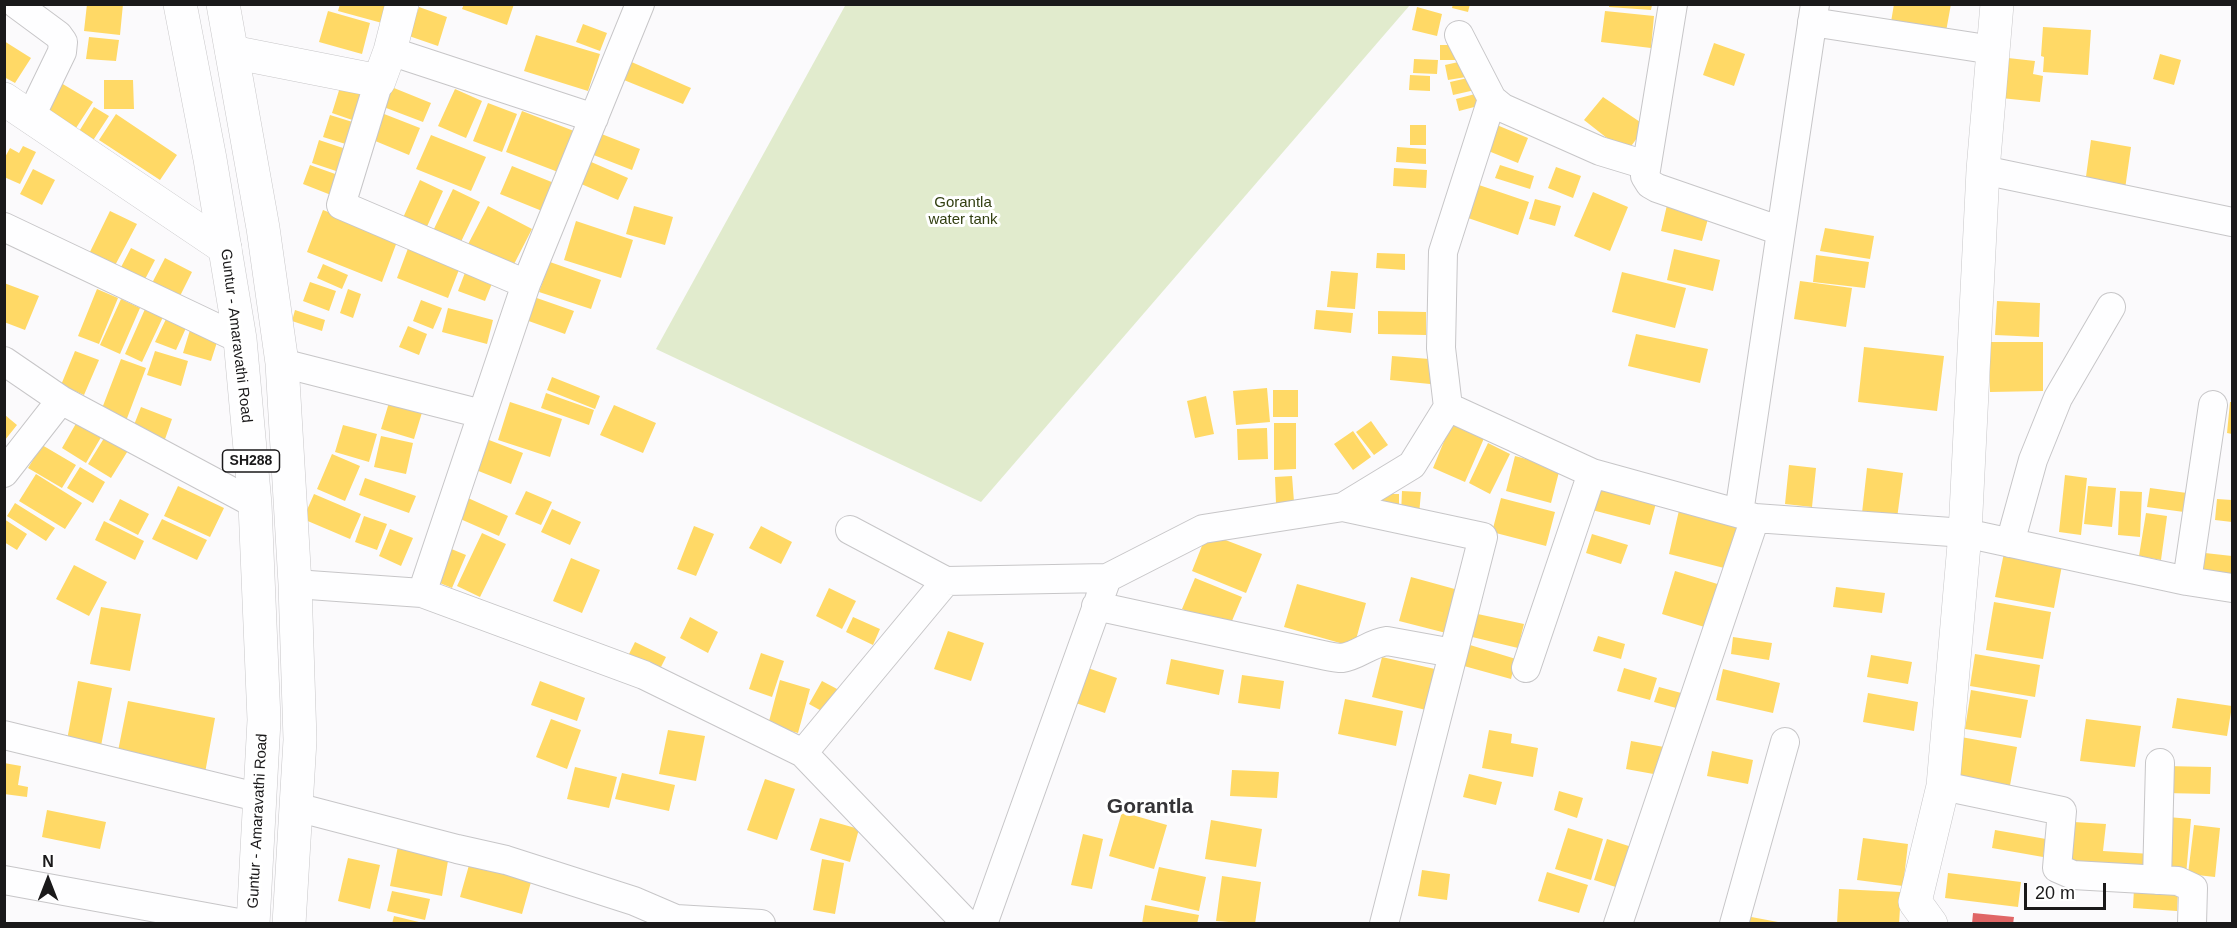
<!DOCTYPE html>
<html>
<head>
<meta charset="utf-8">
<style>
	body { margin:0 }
	#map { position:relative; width:2237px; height:928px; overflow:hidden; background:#fbfafc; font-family:Arial,sans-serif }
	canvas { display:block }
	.frame { position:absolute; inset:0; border:6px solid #1a191a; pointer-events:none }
	.north { position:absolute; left:18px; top:850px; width:60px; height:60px; -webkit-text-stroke:4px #fff; paint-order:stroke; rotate:0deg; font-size:16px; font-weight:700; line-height:24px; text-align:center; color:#1a191a }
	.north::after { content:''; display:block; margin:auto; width:21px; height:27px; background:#1a191a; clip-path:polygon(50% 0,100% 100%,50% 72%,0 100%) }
	.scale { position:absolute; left:2024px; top:883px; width:82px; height:27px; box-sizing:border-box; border:3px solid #1a191a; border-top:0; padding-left:8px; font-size:18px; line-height:21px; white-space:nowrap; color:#1a191a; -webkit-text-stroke:4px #fff; paint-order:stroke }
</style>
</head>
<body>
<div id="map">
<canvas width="2237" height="928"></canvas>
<div class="frame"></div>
<div class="north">N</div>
<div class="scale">20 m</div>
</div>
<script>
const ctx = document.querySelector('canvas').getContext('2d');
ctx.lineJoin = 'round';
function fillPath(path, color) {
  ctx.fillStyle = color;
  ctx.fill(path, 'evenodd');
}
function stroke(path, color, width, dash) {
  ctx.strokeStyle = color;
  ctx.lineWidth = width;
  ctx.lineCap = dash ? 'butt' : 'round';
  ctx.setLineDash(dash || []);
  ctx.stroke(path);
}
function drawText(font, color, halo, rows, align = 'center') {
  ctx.font = font + ' Arial,sans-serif';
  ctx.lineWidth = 6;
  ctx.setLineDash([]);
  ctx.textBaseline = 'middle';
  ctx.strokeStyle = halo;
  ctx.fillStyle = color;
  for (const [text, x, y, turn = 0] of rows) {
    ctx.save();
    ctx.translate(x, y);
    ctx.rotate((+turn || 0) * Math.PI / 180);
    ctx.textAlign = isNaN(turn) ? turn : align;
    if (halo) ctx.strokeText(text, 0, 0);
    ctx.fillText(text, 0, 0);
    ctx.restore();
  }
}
const green = new Path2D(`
	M846,4H1410V5L981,502L656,349Z`);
const homes = new Path2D(`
	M87,4H123L120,35L84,31Z
	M340,4H387L382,23L338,11Z
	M464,4H514L507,25L462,9Z
	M1453,4H1470L1468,12L1452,8Z
	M1894,4H1951L1945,37L1890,28Z
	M1609,5H1652L1651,10L1609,7Z
	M419,7L447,17L438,46L409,36Z
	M1417,7L1442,14L1437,36L1412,30Z
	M328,11L370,23L362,54L319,42Z
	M1605,11L1654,16L1651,48L1601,42Z
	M583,24L607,33L600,51L576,42Z
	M2043,27L2091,30L2088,75L2043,72L2044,57L2041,56Z
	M536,35L600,54L588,91L524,71Z
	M89,37L119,40L116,61L86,59Z
	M4,41L31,58L15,83L4,77Z
	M1714,43L1745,54L1734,86L1703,75Z
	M1440,45H1458V60H1440Z
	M2160,54L2181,60L2174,85L2153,79Z
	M2008,58L2035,61L2033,74L2043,76L2040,102L2001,98Z
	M1414,59L1438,60L1437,74L1413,73Z
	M627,60L691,88L683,104L619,78Z
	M1463,61L1466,77L1448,80L1445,65Z
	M1410,75L1430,76V91L1409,90Z
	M1472,77L1475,90L1453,95L1450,82Z
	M56,80L93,102L76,128L40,105Z
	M104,80H133L134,109H104Z
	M341,84L368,93L358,122L332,113Z
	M389,86L431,103L423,122L381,106Z
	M455,89L482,101L466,138L438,126Z
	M1475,94L1478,106L1459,111L1456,99Z
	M1603,97L1646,126L1626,153L1584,120Z
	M488,103L517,114L502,152L473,141Z
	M94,107L109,116L92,142L78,133Z
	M522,111L574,131L558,172L506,152Z
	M379,112L420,128L409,155L368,138Z
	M116,114L177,155L160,180L99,140Z
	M330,115L359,124L352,146L323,137Z
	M1492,123L1528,138L1518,163L1481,148Z
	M1410,125H1426V145H1410Z
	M599,133L640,149L632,170L591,154Z
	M431,135L486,157L471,191L416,169Z
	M319,140L349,150L342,173L312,163Z
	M2091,140L2131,147L2125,189L2085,184Z
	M23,146L36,152L20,184L4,177V159L10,148L19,153Z
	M1397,147L1426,149V164L1396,162Z
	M589,161L628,178L618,200L579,183Z
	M310,165L338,175L331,195L303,184Z
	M1500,165L1534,176L1530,189L1495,178Z
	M512,166L559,185L547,213L500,194Z
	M1556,167L1581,176L1573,198L1548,188Z
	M1394,168L1427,170L1426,188L1393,186Z
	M33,169L55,180L42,205L20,194Z
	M420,180L443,191L425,231L402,220Z
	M1476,184L1529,202L1518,235L1465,217Z
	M453,189L480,202L459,246L432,233Z
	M1593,192L1628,207L1610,251L1574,236Z
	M1535,199L1561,206L1555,226L1529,219Z
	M1667,205L1709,215L1702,241L1661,231Z
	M488,206L532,229L510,272L465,250Z
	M634,206L673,217L665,245L626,234Z
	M323,210L398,239L382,282L307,252Z
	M110,211L137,224L111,273L86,260Z
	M576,221L633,240L621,278L564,260Z
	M1825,228L1874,236L1870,259L1820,251Z
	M410,243L462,262L448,298L397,278Z
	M131,248L155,260L143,283L119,271Z
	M1674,249L1720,260L1713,291L1667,280Z
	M1377,253L1405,254V270L1376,268Z
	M1816,255L1869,262L1865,288L1813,282Z
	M165,258L192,272L178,300L150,287Z
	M550,262L601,280L591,309L539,292Z
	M323,264L348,275L342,289L317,278Z
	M466,270L493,281L485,301L458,291Z
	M1331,271L1358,273L1355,309L1327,307Z
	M1622,272L1686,288L1675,328L1612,312Z
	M1800,281L1852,288L1846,327L1794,319Z
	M310,282L336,291L329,311L303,301Z
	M4,283L39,296L25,330L4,322Z
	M97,289L118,298L99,344L78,336Z
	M348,289L361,294L353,318L340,313Z
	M531,296L574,311L565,334L523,319Z
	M121,299L140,308L120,354L100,345Z
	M421,300L442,308L433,329L413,321Z
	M1997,301L2040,303L2039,337L1995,335Z
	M448,308L493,320L487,344L442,332Z
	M145,309L163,317L142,362L125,354Z
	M295,310L325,320L322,331L292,321Z
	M1316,310L1353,313L1351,333L1314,329Z
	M1378,311L1426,312V335L1378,334Z
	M166,319L186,328L176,350L155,342Z
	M408,326L427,334L419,355L399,347Z
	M190,330L218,339L211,361L183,353Z
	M1636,334L1708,349L1700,383L1628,366Z
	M1989,342H2043V391L1990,392Z
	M1864,347L1944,356L1937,411L1858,402Z
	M75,351L99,360L84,395L61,385Z
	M155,351L188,361L181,386L147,375Z
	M1392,356L1442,360L1440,385L1390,380Z
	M121,359L146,368L126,421L101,411Z
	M552,377L600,396L595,409L547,390Z
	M1267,388L1270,422L1236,425L1233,391Z
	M1273,390H1298V417H1273Z
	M546,393L594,410L589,425L541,408Z
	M391,396L424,406L414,439L381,429Z
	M1206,396L1214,434L1195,438L1187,401Z
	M510,402L562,419L550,457L498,440Z
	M2230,402H2232V434L2227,433Z
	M614,405L656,423L643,453L600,435Z
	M141,407L172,419L164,442L132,430Z
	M5,415L17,425L5,440Z
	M78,420L103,434L86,463L62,448Z
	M1371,421L1388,445L1374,455L1356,432Z
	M1452,422L1485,436L1465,482L1433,468Z
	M1274,423H1296V469L1274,470Z
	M343,425L377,434L369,462L335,452Z
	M1267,428L1268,459L1238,460L1237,429Z
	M1353,431L1371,457L1353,470L1334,444Z
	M106,435L129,449L111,478L88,464Z
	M381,436L413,443L406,474L374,467Z
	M489,440L523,453L511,484L476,470Z
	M1488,443L1510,454L1490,494L1469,483Z
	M42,445L76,465L62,488L28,468Z
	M332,454L360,466L345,501L317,489Z
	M1515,456L1560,468L1551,503L1506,491Z
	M1789,465L1816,468L1812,507L1785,504Z
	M80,467L105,482L93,503L67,488Z
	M1867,468L1903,473L1896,526L1861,522Z
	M36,474L82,503L65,529L19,501Z
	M2065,475L2087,478L2081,535L2059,532Z
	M1292,476L1294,502L1276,503L1275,477Z
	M365,478L416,496L409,513L359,495Z
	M1599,480L1658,496L1650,525L1592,510Z
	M178,486L224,508L210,537L164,516Z
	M2088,486L2116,488L2112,527L2084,524Z
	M2150,488L2187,493L2184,512L2147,507Z
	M526,491L552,502L541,525L515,514Z
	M1402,491L1421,492L1419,515L1401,514Z
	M2120,491L2142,492L2140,537L2118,535Z
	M314,494L361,514L350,539L303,519Z
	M1377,494H1399V513H1378Z
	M468,498L508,516L499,536L458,518Z
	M1501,498L1555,512L1546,546L1492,532Z
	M120,499L149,514L138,535L109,520Z
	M2217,499L2232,500V522L2215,520Z
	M15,503L55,528L46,541L7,516Z
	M1680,506L1743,521L1732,570L1669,554Z
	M552,509L581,522L570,545L541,532Z
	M2146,513L2167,516L2161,560L2139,556Z
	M364,516L387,524L377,550L355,542Z
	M4,519L27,534L17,550L4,542Z
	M162,519L207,540L197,560L152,539Z
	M104,521L144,541L135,560L95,540Z
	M694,526L714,534L696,576L677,569Z
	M761,526L792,542L781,564L749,548Z
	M390,529L413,538L401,566L379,556Z
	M482,533L506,544L480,597L457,586Z
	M1207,533L1262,554L1246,593L1192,571Z
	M1592,534L1628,545L1621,564L1586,553Z
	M449,548L466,555L452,588L435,581Z
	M2005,548L2063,560L2054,608L1995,597Z
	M2205,553L2232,556V581L2202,578Z
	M571,558L600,570L582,613L553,601Z
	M74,565L107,582L89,616L56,599Z
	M1675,571L1724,586L1711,629L1662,614Z
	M1411,577L1462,591L1450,634L1399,621Z
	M1195,578L1242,597L1229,628L1182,609Z
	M1297,584L1366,603L1354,647L1284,627Z
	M1836,587L1885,593L1882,613L1833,607Z
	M829,588L856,601L842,629L816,616Z
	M1994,602L2051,612L2043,659L1986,650Z
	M101,607L141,614L130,671L90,664Z
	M1473,613L1524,624L1518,648L1468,636Z
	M690,617L718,632L708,653L680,638Z
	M853,617L880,629L873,645L846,632Z
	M948,631L984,643L971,681L934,669Z
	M1598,636L1625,644L1621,659L1593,651Z
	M1733,637L1772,643L1769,660L1731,654Z
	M635,642L666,657L658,673L627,658Z
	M1470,645L1516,659L1511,679L1464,666Z
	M761,653L784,661L772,697L749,689Z
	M1975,654L2040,665L2035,697L1970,686Z
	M1871,655L1912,662L1908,684L1867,677Z
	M1382,657L1435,669L1426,710L1372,697Z
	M1171,659L1224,670L1219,695L1166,684Z
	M1079,665L1117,678L1105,713L1067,700Z
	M1624,668L1657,678L1650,700L1617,691Z
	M1723,669L1780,683L1773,713L1716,700Z
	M1242,675L1284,681L1280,709L1238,703Z
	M780,680L810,689L798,733L768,725Z
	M78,681L112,688L101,746L67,740Z
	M540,681L585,698L577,721L531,705Z
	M822,681L839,690L827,714L809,704Z
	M1659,687L1685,694L1680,709L1654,702Z
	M1971,690L2028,700L2021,738L1965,729Z
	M1868,693L1918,702L1914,731L1863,722Z
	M2177,698L2232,706L2227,736L2172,728Z
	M1345,699L1403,711L1396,746L1338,734Z
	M128,701L215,718L205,773L117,756Z
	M551,719L581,730L567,769L536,757Z
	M2086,719L2141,726L2135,767L2080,761Z
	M668,730L705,736L696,781L659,774Z
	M1489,730L1512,734L1511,743L1538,748L1533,777L1482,768Z
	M1961,737L2017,747L2009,791L1953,781Z
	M1631,741L1664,747L1659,775L1626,769Z
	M1712,751L1753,760L1748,784L1707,776Z
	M4,763L21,766L18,785L28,787L27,797L4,794Z
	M2165,766L2211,767L2210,794L2165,793Z
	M575,767L617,777L609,808L567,799Z
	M1232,770L1279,772L1277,798L1230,796Z
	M622,773L675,785L669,811L615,799Z
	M1469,774L1502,782L1496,805L1463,797Z
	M765,779L795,789L777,840L747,830Z
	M1559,791L1583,798L1577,818L1554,810Z
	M47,810L106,822L100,849L42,837Z
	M1122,812L1167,825L1154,869L1109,856Z
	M2168,817L2191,819L2186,875L2163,873Z
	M820,818L859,829L850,862L810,850Z
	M1211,820L1262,829L1256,867L1205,859Z
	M2074,822L2106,824L2103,851L2151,854L2150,877L2071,871Z
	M2194,825L2220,828L2215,877L2188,874Z
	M1568,828L1603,839L1591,880L1555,869Z
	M1995,830L2046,839L2043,857L1992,848Z
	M1083,834L1103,839L1092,889L1071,885Z
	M1863,838L1908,844L1903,886L1857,880Z
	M1607,839L1638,849L1625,890L1594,880Z
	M398,846L449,855L442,896L390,886Z
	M348,858L380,865L370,909L338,901Z
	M471,858L533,875L522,914L460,897Z
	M822,859L844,863L835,914L813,910Z
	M1159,867L1206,877L1199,911L1151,900Z
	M1422,870L1450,874L1447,900L1418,896Z
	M1547,872L1588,885L1579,913L1538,901Z
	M1948,873L2021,882L2018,907L1945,898Z
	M1222,876L1261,882L1255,924L1216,921Z
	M2134,888L2178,891L2177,911L2133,908Z
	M1839,889L1901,892L1899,924H1837Z
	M392,891L430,899L425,920L387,911Z
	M1145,905L1199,915L1197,924H1142Z
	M394,916L423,923V924H392Z
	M1746,916L1778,922V924H1744Z`);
const shops = new Path2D(`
	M1973,913L2014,917L2013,924H1972Z`);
const street = new Path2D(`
	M16,4L58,35L63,42L62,52L31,116
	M1673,4L1645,176L1650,184L1657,188L1781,231
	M1812,22L1993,50
	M1459,35L1492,99L1503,108L1600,151L1646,165
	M390,51L594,118
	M379,81L341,205L526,284
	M1983,170L2232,222
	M4,227L240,339
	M4,361L61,400L255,504
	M282,363L482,414
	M1448,407L1441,348L1443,252L1492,99
	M4,473L61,400
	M1343,507L1483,537L1384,924
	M1739,513L1815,4
	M850,530L946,581
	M2010,543L2033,460L2058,398L2111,307
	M2187,581L2213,405
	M295,584L422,593L644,675L803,753L967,924
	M422,593L526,284L640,4
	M1096,606L1327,656C1332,657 1337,658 1342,658C1358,656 1370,643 1387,641L1453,653
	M1526,668L1592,473
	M4,735L261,798
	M803,753L946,581L1107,578L1203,529L1343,507L1412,465L1448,407L1592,473L1755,518L1965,533L2187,581L2232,588
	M1943,786L2062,811L2057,868L2073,875L2178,881L2193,888L2192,924
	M296,807L457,849L506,860L634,901L676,919L761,924
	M4,880L244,924
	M2157,880L2160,763
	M983,924L1107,578
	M1618,924L1755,518
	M1734,924L1785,742`);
const secondary = new Path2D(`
	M232,52L379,81L390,51L402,4
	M4,99L225,248
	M1931,924L1915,902L1943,786L1965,533L1983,170L1997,4`);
const primary = new Path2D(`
	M180,4L210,159L240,339L255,504L264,720L253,924
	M223,4L263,228L282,363L295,584L300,740L289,924`);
const shields = [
	[251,461,57]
];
const shieldNames = [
	["SH288",251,461]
];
const parkNames = [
	["Gorantla",963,203],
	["water tank",963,220]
];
const streetNames = [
	["Guntur - Amaravathi Road",236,336,83],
	["Guntur - Amaravathi Road",258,821,-87]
];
const districtNames = [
	["Gorantla",1150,807]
];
fillPath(green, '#e1ebcd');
fillPath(homes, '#ffd966');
fillPath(shops, '#e06666');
stroke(street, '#c7c6c8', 30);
stroke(secondary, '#c7c6c8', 34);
stroke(primary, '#c7c6c8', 34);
stroke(street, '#fefeff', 28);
stroke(secondary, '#fefeff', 33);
stroke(primary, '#fefeff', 33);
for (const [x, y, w] of shields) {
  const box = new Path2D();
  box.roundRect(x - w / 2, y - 11, w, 22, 4.5);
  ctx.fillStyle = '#fff';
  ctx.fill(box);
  stroke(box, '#1a191a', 1.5);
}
drawText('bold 14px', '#1a191a', null, shieldNames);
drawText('15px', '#323f11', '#fff', parkNames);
drawText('15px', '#1a191a', '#fff', streetNames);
drawText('bold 21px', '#353437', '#fff', districtNames);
</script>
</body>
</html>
